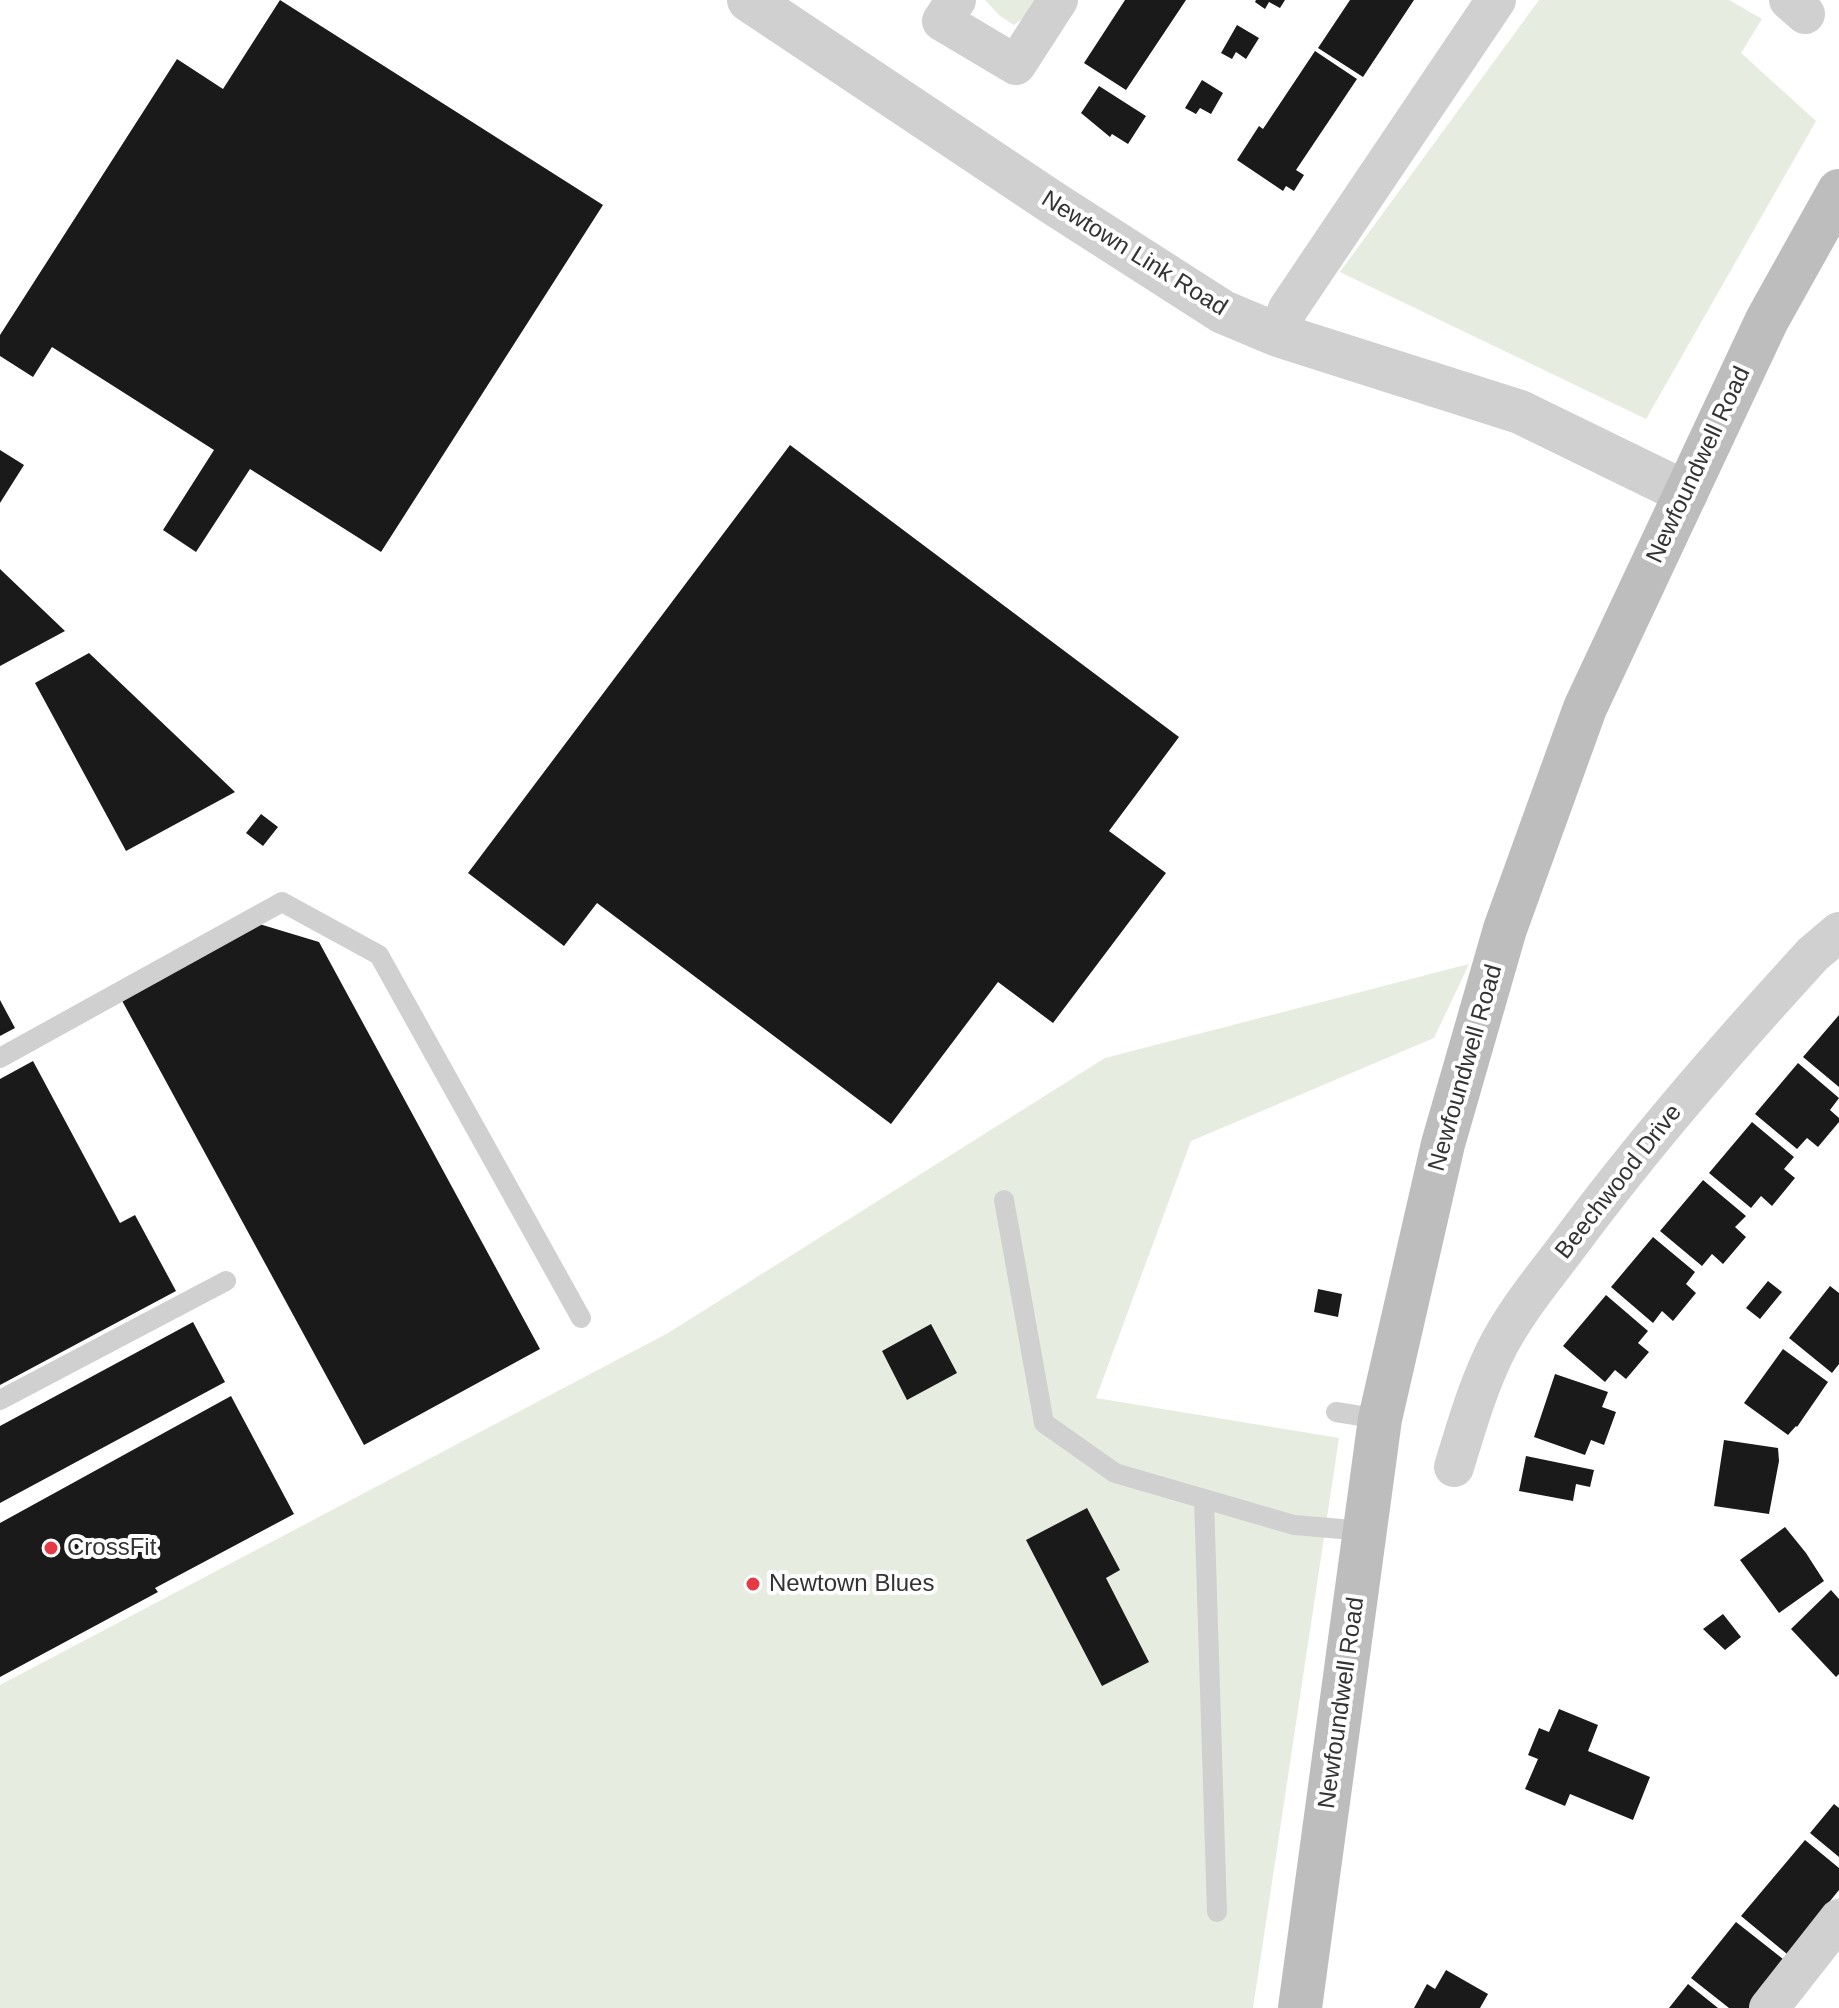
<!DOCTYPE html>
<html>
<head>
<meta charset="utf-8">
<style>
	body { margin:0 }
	canvas { display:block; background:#fff }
</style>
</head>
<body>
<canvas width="1839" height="2008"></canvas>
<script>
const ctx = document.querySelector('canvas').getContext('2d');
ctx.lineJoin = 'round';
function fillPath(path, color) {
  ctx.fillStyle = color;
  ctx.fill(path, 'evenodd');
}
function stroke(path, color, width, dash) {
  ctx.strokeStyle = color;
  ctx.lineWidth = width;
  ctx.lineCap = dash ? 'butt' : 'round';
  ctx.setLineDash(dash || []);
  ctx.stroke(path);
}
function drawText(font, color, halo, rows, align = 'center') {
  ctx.font = font + ' Arial,sans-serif';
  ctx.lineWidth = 8;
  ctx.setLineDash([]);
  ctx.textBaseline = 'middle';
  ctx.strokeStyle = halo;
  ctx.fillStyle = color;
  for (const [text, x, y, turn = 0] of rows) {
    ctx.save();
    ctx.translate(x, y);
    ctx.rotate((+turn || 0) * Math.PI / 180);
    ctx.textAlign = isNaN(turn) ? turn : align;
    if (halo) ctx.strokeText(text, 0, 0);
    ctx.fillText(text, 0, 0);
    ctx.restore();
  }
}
const green = new Path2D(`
	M985,0H1039L1029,14L1014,25L1000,16Z
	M1539,0H1729L1762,19L1741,53L1816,121L1646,419L1340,272Z
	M1469,964L1434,1038L1191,1141L1096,1398L1339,1438L1253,2008H0V1685L668,1333L1105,1058Z`);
const building = new Path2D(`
	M280,0L603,205L381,552L250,469L196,552L163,530L214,450L52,347L33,377L0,356V335L177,59L223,89Z
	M1125,0H1186L1126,90L1084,63Z
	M1256,0H1285L1280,8L1269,2L1265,9L1255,2Z
	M1350,0H1414L1363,77L1318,48Z
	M1237,25L1259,38L1246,59L1236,52L1232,59L1221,53Z
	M1315,51L1357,79L1296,170L1304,175L1294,191L1286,186L1283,191L1237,160L1259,126L1263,129Z
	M1202,80L1223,93L1211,114L1200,108L1196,114L1185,108Z
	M1099,86L1146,116L1128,144L1112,134L1110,137L1081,113Z
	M790,445L1179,737L1109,831L1166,873L1053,1023L998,982L891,1124L597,903L564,946L468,873Z
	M0,450L24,465L0,503Z
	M0,569L65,631L0,666Z
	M89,653L235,792L126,851L35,683Z
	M261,814L278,827L263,846L246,833Z
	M256,923L319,942L540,1349L364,1445L120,997Z
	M0,1000L15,1028L0,1036Z
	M1839,1015V1087L1803,1057Z
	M33,1061L120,1223L135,1215L176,1291L0,1385V1079Z
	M1798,1063L1839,1098L1830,1110L1839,1118V1122L1818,1147L1807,1138L1797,1149L1755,1114Z
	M1752,1122L1794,1157L1784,1169L1795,1178L1772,1206L1761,1196L1751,1208L1709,1173Z
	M1703,1180L1746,1216L1735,1227L1746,1237L1723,1264L1712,1254L1702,1266L1660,1231Z
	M1653,1237L1695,1272L1686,1284L1696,1293L1673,1321L1662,1311L1653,1323L1611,1287Z
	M1768,1281L1782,1292L1760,1319L1746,1308Z
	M1830,1286L1839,1293V1364L1832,1373L1789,1338Z
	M1318,1289L1342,1294L1338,1317L1314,1312Z
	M1606,1295L1648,1331L1638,1343L1649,1352L1626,1379L1615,1370L1605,1382L1563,1346Z
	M193,1322L225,1382L0,1503V1426Z
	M931,1324L957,1373L907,1400L882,1351Z
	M1783,1349L1828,1382L1797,1427L1796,1426L1788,1435L1744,1403Z
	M1555,1374L1608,1392L1602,1407L1616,1412L1604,1445L1591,1440L1585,1455L1534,1437Z
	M231,1396L294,1514L155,1588L158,1592L0,1677V1523Z
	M1724,1440L1778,1448L1779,1461L1769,1514L1714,1506Z
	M1526,1456L1594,1470L1590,1487L1576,1484L1573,1501L1519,1491Z
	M1087,1508L1120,1570L1106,1578L1149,1662L1102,1686L1026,1540Z
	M1785,1527L1806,1553L1824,1581L1779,1613L1740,1560Z
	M1831,1590L1839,1599V1674L1836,1677L1791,1629Z
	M1723,1614L1741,1637L1725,1650L1703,1629Z
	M1559,1709L1598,1725L1588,1751L1650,1777L1633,1820L1570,1794L1565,1806L1525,1789L1538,1759L1528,1755L1539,1728L1549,1732Z
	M1834,1804L1839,1808V1857L1810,1833Z
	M1805,1840L1839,1868V1890L1787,1954L1741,1916Z
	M1736,1922L1783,1959L1779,1970L1749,2008H1729L1691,1978Z
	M1446,1970L1488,1994L1480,2008H1414L1427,1984L1435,1989Z
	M1688,1984L1718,2008H1669Z`);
const service = new Path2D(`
	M0,1058L282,902L379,955L581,1318
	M1004,1200L1044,1423L1115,1473L1294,1525L1365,1531
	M0,1400L226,1281
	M1336,1412L1380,1419
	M1204,1499L1217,1912`);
const minor = new Path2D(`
	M956,0L942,21L1016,65L1058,0
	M1789,0L1805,14
	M1278,335L1288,309L1496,0
	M1454,1467C1466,1428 1477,1389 1495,1352C1513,1315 1542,1280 1567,1247C1643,1144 1727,1048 1813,954L1839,932
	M1769,2008L1839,1919`);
const tertiary = new Path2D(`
	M749,0L1053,203L1223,312L1278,335L1520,412L1686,493`);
const secondary = new Path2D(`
	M1300,2008L1380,1419L1443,1144L1505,929L1585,708L1767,320L1839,191`);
const markers = [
	[51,1548,8,"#e63946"],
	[753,1584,8,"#e63946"]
];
const streetNames = [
	["Newtown Link Road",1134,254,32],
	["Newfoundwell Road",1699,465,-65],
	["Newfoundwell Road",1466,1068,-74],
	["Beechwood Drive",1619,1182,-52],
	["Newfoundwell Road",1342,1703,-82]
];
const poiNames = [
	["CrossFit",67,1548],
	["Newtown Blues",769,1584]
];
fillPath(green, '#e6ecdf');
fillPath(building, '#1a1a1a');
stroke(service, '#d0d0d0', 20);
stroke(minor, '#d0d0d0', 40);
stroke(tertiary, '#d0d0d0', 44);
stroke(secondary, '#bdbdbd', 44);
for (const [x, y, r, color] of markers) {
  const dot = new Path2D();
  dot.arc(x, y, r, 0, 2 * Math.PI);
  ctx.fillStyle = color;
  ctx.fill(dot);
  stroke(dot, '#fff', 3);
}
drawText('24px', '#333', '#fff', streetNames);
drawText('24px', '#333', '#fff', poiNames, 'left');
</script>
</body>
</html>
